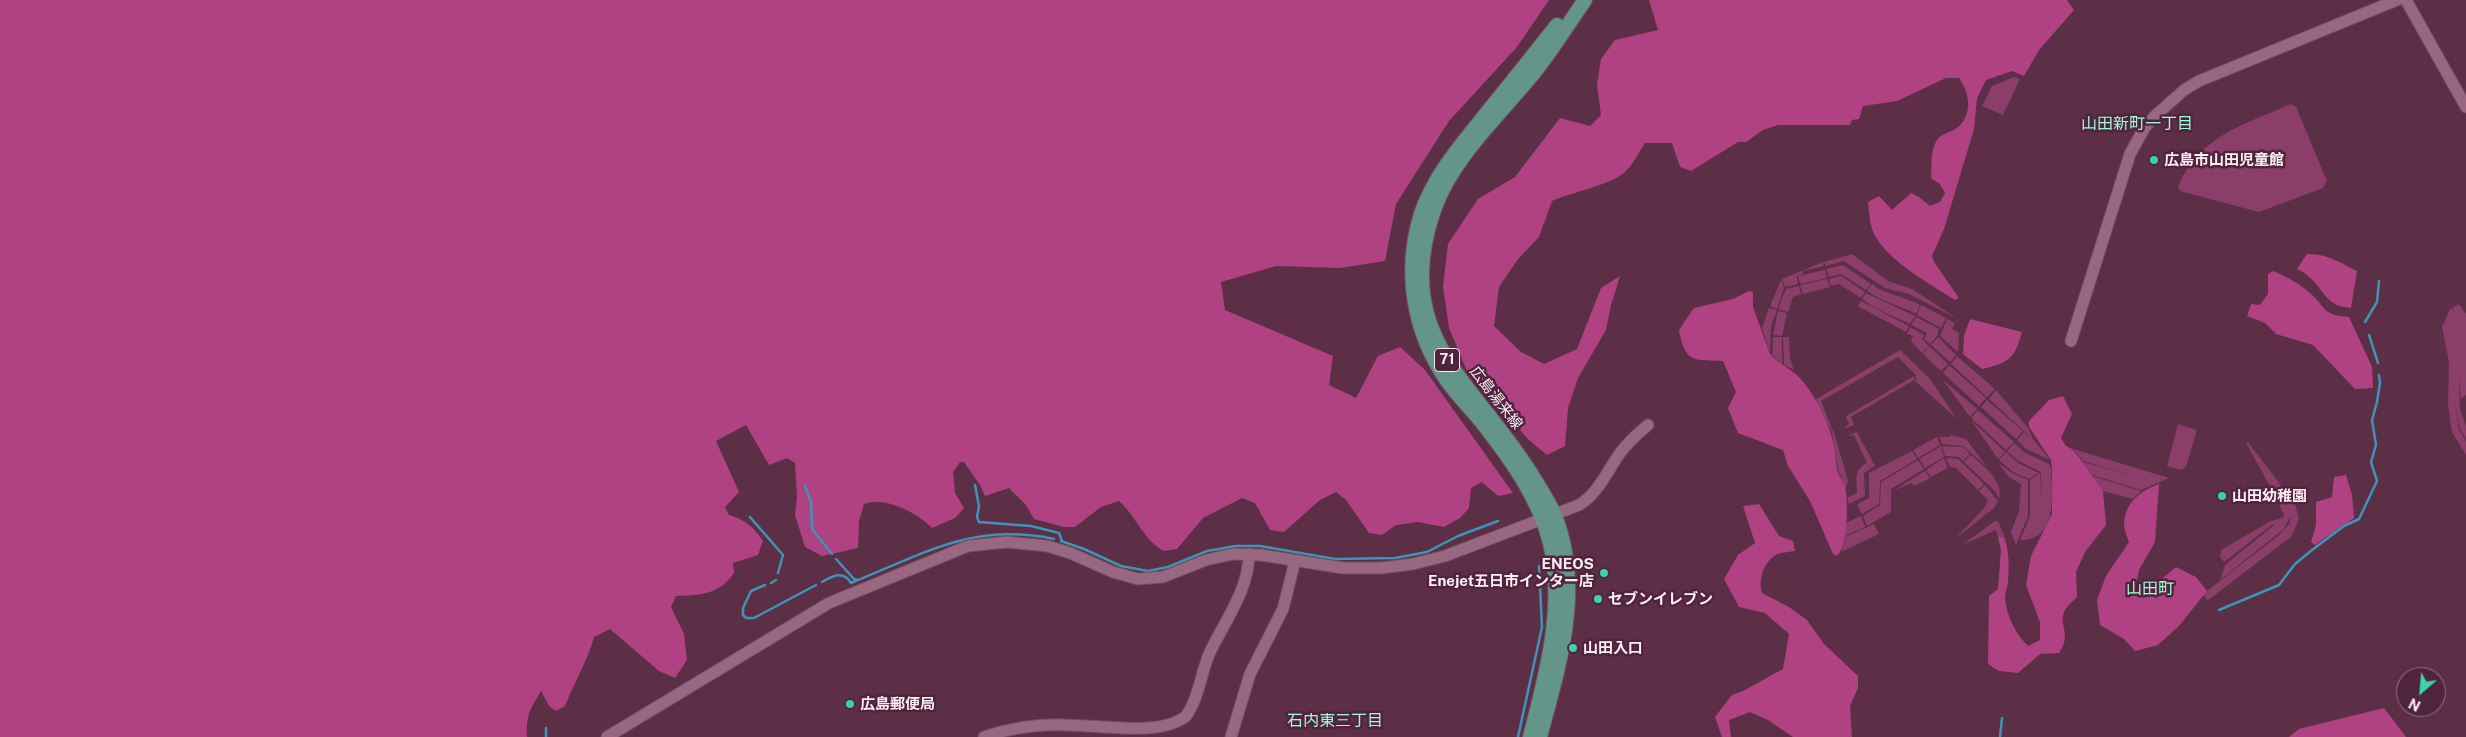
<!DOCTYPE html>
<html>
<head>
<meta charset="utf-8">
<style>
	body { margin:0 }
	#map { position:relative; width:2466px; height:737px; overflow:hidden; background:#5c2f47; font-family:"Public Sans",sans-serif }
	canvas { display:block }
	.north { position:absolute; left:2396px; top:667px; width:50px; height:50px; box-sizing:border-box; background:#51243d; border:1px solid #957587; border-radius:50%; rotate:207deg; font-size:14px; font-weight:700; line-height:20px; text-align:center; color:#fbeff5 }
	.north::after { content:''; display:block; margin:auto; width:18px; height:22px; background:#3ad4a5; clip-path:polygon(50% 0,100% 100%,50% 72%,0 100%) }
</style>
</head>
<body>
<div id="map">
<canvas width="2466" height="737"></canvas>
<div class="north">N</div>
</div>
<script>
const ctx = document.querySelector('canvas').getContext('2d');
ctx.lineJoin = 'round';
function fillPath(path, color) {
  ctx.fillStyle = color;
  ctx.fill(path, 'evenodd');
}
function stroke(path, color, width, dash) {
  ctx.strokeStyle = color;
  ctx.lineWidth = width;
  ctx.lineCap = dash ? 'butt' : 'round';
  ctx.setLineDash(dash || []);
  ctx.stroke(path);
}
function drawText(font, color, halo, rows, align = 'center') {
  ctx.font = font + ' "Public Sans","Noto Sans JP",sans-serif';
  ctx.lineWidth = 5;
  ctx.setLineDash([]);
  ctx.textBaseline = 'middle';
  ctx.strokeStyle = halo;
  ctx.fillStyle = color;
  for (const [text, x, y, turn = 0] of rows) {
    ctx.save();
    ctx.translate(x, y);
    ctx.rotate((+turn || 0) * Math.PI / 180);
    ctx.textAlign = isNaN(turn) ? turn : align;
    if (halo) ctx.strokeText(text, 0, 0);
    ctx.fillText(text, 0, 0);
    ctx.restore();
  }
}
const green = new Path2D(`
	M2014,77L2020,79L2003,115L1982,106L1992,86Z
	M2291,104L2296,107L2327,181L2323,188L2259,212L2180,191L2178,186C2201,135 2243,125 2291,104Z
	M1852,254L1888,281L1912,289L1958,319L1909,294L1885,288L1844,261L1826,266L1824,262Z
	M1823,262L1824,266L1803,271V274L1797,276L1798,284L1785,287L1782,279Z
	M1843,265L1871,284L1866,290L1841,274L1829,277L1826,269Z
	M1825,270L1827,278L1800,284L1798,276Z
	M1841,276L1865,292L1861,298L1839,284L1831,286L1829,279Z
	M1827,279L1830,287L1803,294L1800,285Z
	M1781,280L1784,288L1777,309L1770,306Z
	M1872,284C1886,295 1904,296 1920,305L1916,314C1899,305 1881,301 1867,291Z
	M1799,286L1801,294L1793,297L1788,312L1778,309L1786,289Z
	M1866,293L1915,316L1910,324L1875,308L1862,299Z
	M1861,301L1909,326L1906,332L1858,306Z
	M2459,304L2466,314V395L2461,398L2459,378L2460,409L2466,426V439L2460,429L2455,401L2459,430L2466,441V455L2452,432L2448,404L2449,362L2442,327L2450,309L2452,308V314L2453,307Z
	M1921,305L1946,318L1941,328L1917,315Z
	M1769,308L1777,310L1771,326L1770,353L1762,328Z
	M1778,311L1787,313L1782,336L1773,335Z
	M1916,317L1939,329L1937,336L1930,344L1924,339L1927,333L1911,325Z
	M1947,319L1955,323L1952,329L1959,333L1958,352L1940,336Z
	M1910,327L1924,335L1922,339L1929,346L1922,353L1911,341L1913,336L1907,334Z
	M1773,337H1782V364L1772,355Z
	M1783,337H1789L1790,359L1794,370L1784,365Z
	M1938,337L1956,355L1950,362L1931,345Z
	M1929,346L1948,364L1941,371L1923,354Z
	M1900,350L1930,379L1957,419L1915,381L1916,375L1898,357L1821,401L1835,436L1848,481L1846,488L1838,470L1832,432L1816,399Z
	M1957,356L1995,389L1987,397L1951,364Z
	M1949,365L1986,398L1979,406L1943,373Z
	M1914,376V380L1851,417L1854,425L1843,429L1849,424L1846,416Z
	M1942,379L1977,409L1970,417Z
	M1996,390L2028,428L2033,439L1989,399Z
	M1987,400L2023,431L2016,439L1981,407Z
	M1978,410L2014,442L2006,450L1971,418Z
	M1971,420L2005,452L1998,459Z
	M2178,424L2197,430L2186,467L2181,470L2167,466Z
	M1857,432L1875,466L1864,473L1865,496L1849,504L1847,498L1857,493C1857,479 1853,470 1867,463L1854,435L1847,436Z
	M2024,432L2034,440L2050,460L2026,449L2017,440Z
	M1951,435L1966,439L1986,466L1963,446L1942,444L1939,437H1950Z
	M1937,437L1940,445L1918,458L1913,450Z
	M2248,442L2295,504L2299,518L2292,536L2207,601L2203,594L2279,535L2290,523V517L2284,529L2220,580L2225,565L2274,525L2273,524L2224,562L2220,557L2221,550L2271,521L2283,518L2284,515L2275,495L2246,443Z
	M2014,443L2024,452L2049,464L2051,468C2052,494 2058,541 2020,540L2030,516V480L2040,473L2042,505L2041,472L2018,461L2007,451Z
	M1941,446L1944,457L1925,468L1919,459Z
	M1942,446L1963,447L1970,454L1963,461L1959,457L1945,456Z
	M2073,449L2169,478L2141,490L2092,475L2083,462L2136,477L2083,461Z
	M1912,451L1917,459L1880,481L1879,504L1862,514L1857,504L1869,498V473Z
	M2006,452L2018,463L2039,473L2029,479L2013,472L1999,460Z
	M1971,455C1983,466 2004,480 1999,499L1996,492L1964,462Z
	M1944,458L1948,468L1931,477L1926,470Z
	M1946,458L1958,459L1984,484L1978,490L1956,468L1950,467Z
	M1918,460L1924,469L1891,489V512L1867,526L1863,516L1880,505L1881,482Z
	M1997,462L2012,473L2028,480V516L2016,545L2011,532L2019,511L2021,484L2009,477Z
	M1925,471L1930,478L1915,486L1911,483L1893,491Z
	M2092,476L2141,491L2133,499L2103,491Z
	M1985,485L1998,501L1994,508L1955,539L1985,507L1988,500L1979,491Z
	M1861,516L1865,527L1845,536L1846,523Z
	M1995,521H1998L2007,543L2003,537H1998L1996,530L1962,545Z
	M1874,524L1879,534L1841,552L1845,537Z`);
const forest = new Path2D(`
	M0,0H1549L1517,47L1449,121L1396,204L1385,261L1340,268L1276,266L1221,282L1225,310L1333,356L1329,385L1356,398L1378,356L1400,347L1425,370L1513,493L1498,496L1482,482L1471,488L1469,508L1460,518L1444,527L1418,522L1396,525L1382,535L1369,533L1346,500L1336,492L1320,500L1284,532L1270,530L1255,503L1242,498L1203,518L1177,549L1164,551C1144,541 1136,516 1119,501L1101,507L1075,527H1064L1034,519L1026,505L1009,488L985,496L980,485L964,462H960L953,472L955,493L964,508L955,518L932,528C918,513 885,496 864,504L859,521L858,548L822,556L805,547L795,515L797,497L795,463L787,458L769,465L746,425L716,441L739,492L725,507L729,515C745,519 754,528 763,541L758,555L733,563L734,573C719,595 700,595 676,596L671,607L684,634L687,660L675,678L659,671L610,629L594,637C588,660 574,683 565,706L556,711L549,706L541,691C530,710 526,714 527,737H0Z
	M1649,0H2067L2074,10L2039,50L2024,76L2012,71L1986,80L1977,98L1974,129L1944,229L1932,256L1934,262L1959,298L1955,300C1930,284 1891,263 1875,236C1870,227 1869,212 1868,202L1879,196L1892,210L1911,193L1919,197L1930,206L1940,202L1945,193L1940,184L1931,178C1932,165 1930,151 1937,140C1941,134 1948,133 1954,130C1973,118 1971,95 1959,78H1946L1897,101L1863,106L1859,119L1852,120L1850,125H1778L1763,130L1746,142H1738L1691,171L1680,167L1672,143H1645C1639,152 1633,165 1625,172C1611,185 1572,192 1552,201L1539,237L1518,259L1499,287L1494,326L1521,352L1544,364L1577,349L1601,288L1620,276L1611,305L1606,330L1578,378L1568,408L1565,446L1547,455L1529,440L1467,371L1449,328L1443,286L1448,244L1478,199L1515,177L1560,118L1590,126L1601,115L1597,85L1601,59L1615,40L1658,30Z
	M2307,254C2326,253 2341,263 2357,271L2351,308C2320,306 2324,281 2297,269Z
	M2273,271C2287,277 2299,283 2310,293C2327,308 2321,315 2349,317L2372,367L2373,388L2355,389L2313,345L2276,334L2265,323L2247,316L2251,304L2260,305L2268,294V274Z
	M1749,291L1753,292V307L1770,354C1781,366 1795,370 1805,384C1818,401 1830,424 1834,446C1836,453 1835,461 1837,469C1838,475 1843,480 1845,486C1848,502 1849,543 1837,556L1833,554L1810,501L1788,466L1783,450L1738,433L1728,408L1736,392L1723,361C1693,360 1685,363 1679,330L1694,308L1733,299Z
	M1970,319L2022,332C2015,358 2009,363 1982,369L1963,354L1964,336Z
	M2063,396L2072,414L2061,438L2066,446L2072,449L2082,461L2103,491L2106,525L2085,552L2076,572L2077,597C2073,601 2068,605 2065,610C2057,625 2073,633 2059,653L2040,654L2018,673L1999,671L1988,664L1989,596L1998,589L2001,550L1998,537H2003C2010,547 2009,570 2008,583C2007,588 2005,593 2005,598C2007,617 2015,633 2028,646L2040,640V622L2026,585L2031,556L2052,514V468L2051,460L2029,427V421L2049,400Z
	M2346,475L2352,495L2354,518L2315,545L2311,542L2316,525V502L2332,497L2334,477Z
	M2159,484L2155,542L2139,570L2134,594L2150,589L2176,567L2196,577L2207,591L2179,626L2158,645L2135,651L2124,639L2100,625L2097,600L2106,576L2129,542C2127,537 2124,529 2124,523C2126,501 2141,491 2159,484Z
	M1759,504L1779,536L1793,541L1795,551C1790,552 1783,552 1778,554C1764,560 1758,579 1762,593L1789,607L1807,620L1824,644L1858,676V688L1850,706L1852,737H1793L1768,720L1750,712L1729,720L1731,737H1722L1715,717L1732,695L1743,691L1783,669L1789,634L1765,613L1739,607L1724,579L1738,555L1755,543L1743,506Z
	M2384,708L2406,737H2289L2299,729Z`);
const stream = new Path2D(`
	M2365,322L2377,302L2379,281
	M2369,335L2378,363
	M975,485L979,506L977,517L979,522L1031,526L1059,533L1062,541
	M805,486L811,502L812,529L832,554
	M750,517L783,555L778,573
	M1061,541L1084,549L1121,566L1148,571L1168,567L1207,551L1236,546H1260L1335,559L1395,558L1427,552L1458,536L1498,521
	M836,559L854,579L858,580
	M822,582C833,576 843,570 851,583C923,554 973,522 1054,539
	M771,583L776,580
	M765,585L751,591L743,608V615L746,618H754L816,585
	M2219,610L2279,585L2295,564L2312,550L2344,526L2359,519L2377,481L2371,462L2376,445L2372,420L2377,402L2380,383L2379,375
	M546,728V737
	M1518,737L1542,627L1539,566
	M2000,737L2002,718`);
const tertiary = new Path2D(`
	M2406,0L2466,107
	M2071,341L2130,154L2145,127L2156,115L2184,90L2199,81L2397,0
	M607,737L829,603L968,546L1007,542L1047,546L1070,553L1113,572L1138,579L1163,577L1206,560L1233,554L1261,555L1343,568H1381L1413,564L1445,556L1579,505C1597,494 1606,474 1618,456C1626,444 1637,434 1648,425
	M984,737C1010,728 1038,724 1066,725C1102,725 1160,737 1186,716C1199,698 1201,672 1210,652C1225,621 1249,589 1249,554
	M1231,737L1250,674L1283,609L1295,561`);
const primary = new Path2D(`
	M1530,737C1546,675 1565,607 1550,543C1539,499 1512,461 1484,425C1472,410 1459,397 1448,382C1413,333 1403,271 1421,214C1435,173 1463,143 1489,110C1512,82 1534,54 1557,25
	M1540,737C1559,665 1584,590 1555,516C1550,504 1542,491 1535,480C1478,384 1389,339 1434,210C1452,157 1503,112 1537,69C1554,47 1569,23 1585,0`);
const markers = [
	[2154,160,5,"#3ad4a5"],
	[2222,496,5,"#3ad4a5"],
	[1604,573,5,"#3ad4a5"],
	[1598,599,5,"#3ad4a5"],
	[1573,648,5,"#3ad4a5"],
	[850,704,5,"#3ad4a5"]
];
const shields = [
	[1447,360,25]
];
const shieldNames = [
	["71",1447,360]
];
const poiNames = [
	["広島市山田児童館",2164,160],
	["山田幼稚園",2232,496],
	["ENEOS",1594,564,"right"],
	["Enejet五日市インター店",1594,581,"right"],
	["セブンイレブン",1608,599],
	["山田入口",1583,648],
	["広島郵便局",860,704]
];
const streetNames = [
	["広島湯来線",1496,398,52]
];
const neighbourhoodNames = [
	["山田新町一丁目",2137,124],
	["山田町",2150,589],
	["石内東三丁目",1335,721]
];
fillPath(green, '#8a3e69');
fillPath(forest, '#b04283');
stroke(stream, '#3e94b6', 2.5);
stroke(tertiary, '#714e61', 13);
stroke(primary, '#714e61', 16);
stroke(tertiary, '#996781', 11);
stroke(primary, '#649589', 14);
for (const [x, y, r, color] of markers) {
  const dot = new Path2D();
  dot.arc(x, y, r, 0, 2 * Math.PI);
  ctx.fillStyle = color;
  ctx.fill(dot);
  stroke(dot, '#51243d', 2);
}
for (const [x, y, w] of shields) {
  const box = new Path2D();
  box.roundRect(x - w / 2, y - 11.5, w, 23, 4);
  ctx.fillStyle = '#51243d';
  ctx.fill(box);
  stroke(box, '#fbeff5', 1);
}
drawText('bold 14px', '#fbeff5', null, shieldNames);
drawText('bold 15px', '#fbeff5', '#51243d', poiNames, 'left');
drawText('15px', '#fbeff5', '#51243d', streetNames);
drawText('16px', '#9ff9d6', '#51243d', neighbourhoodNames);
</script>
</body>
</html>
